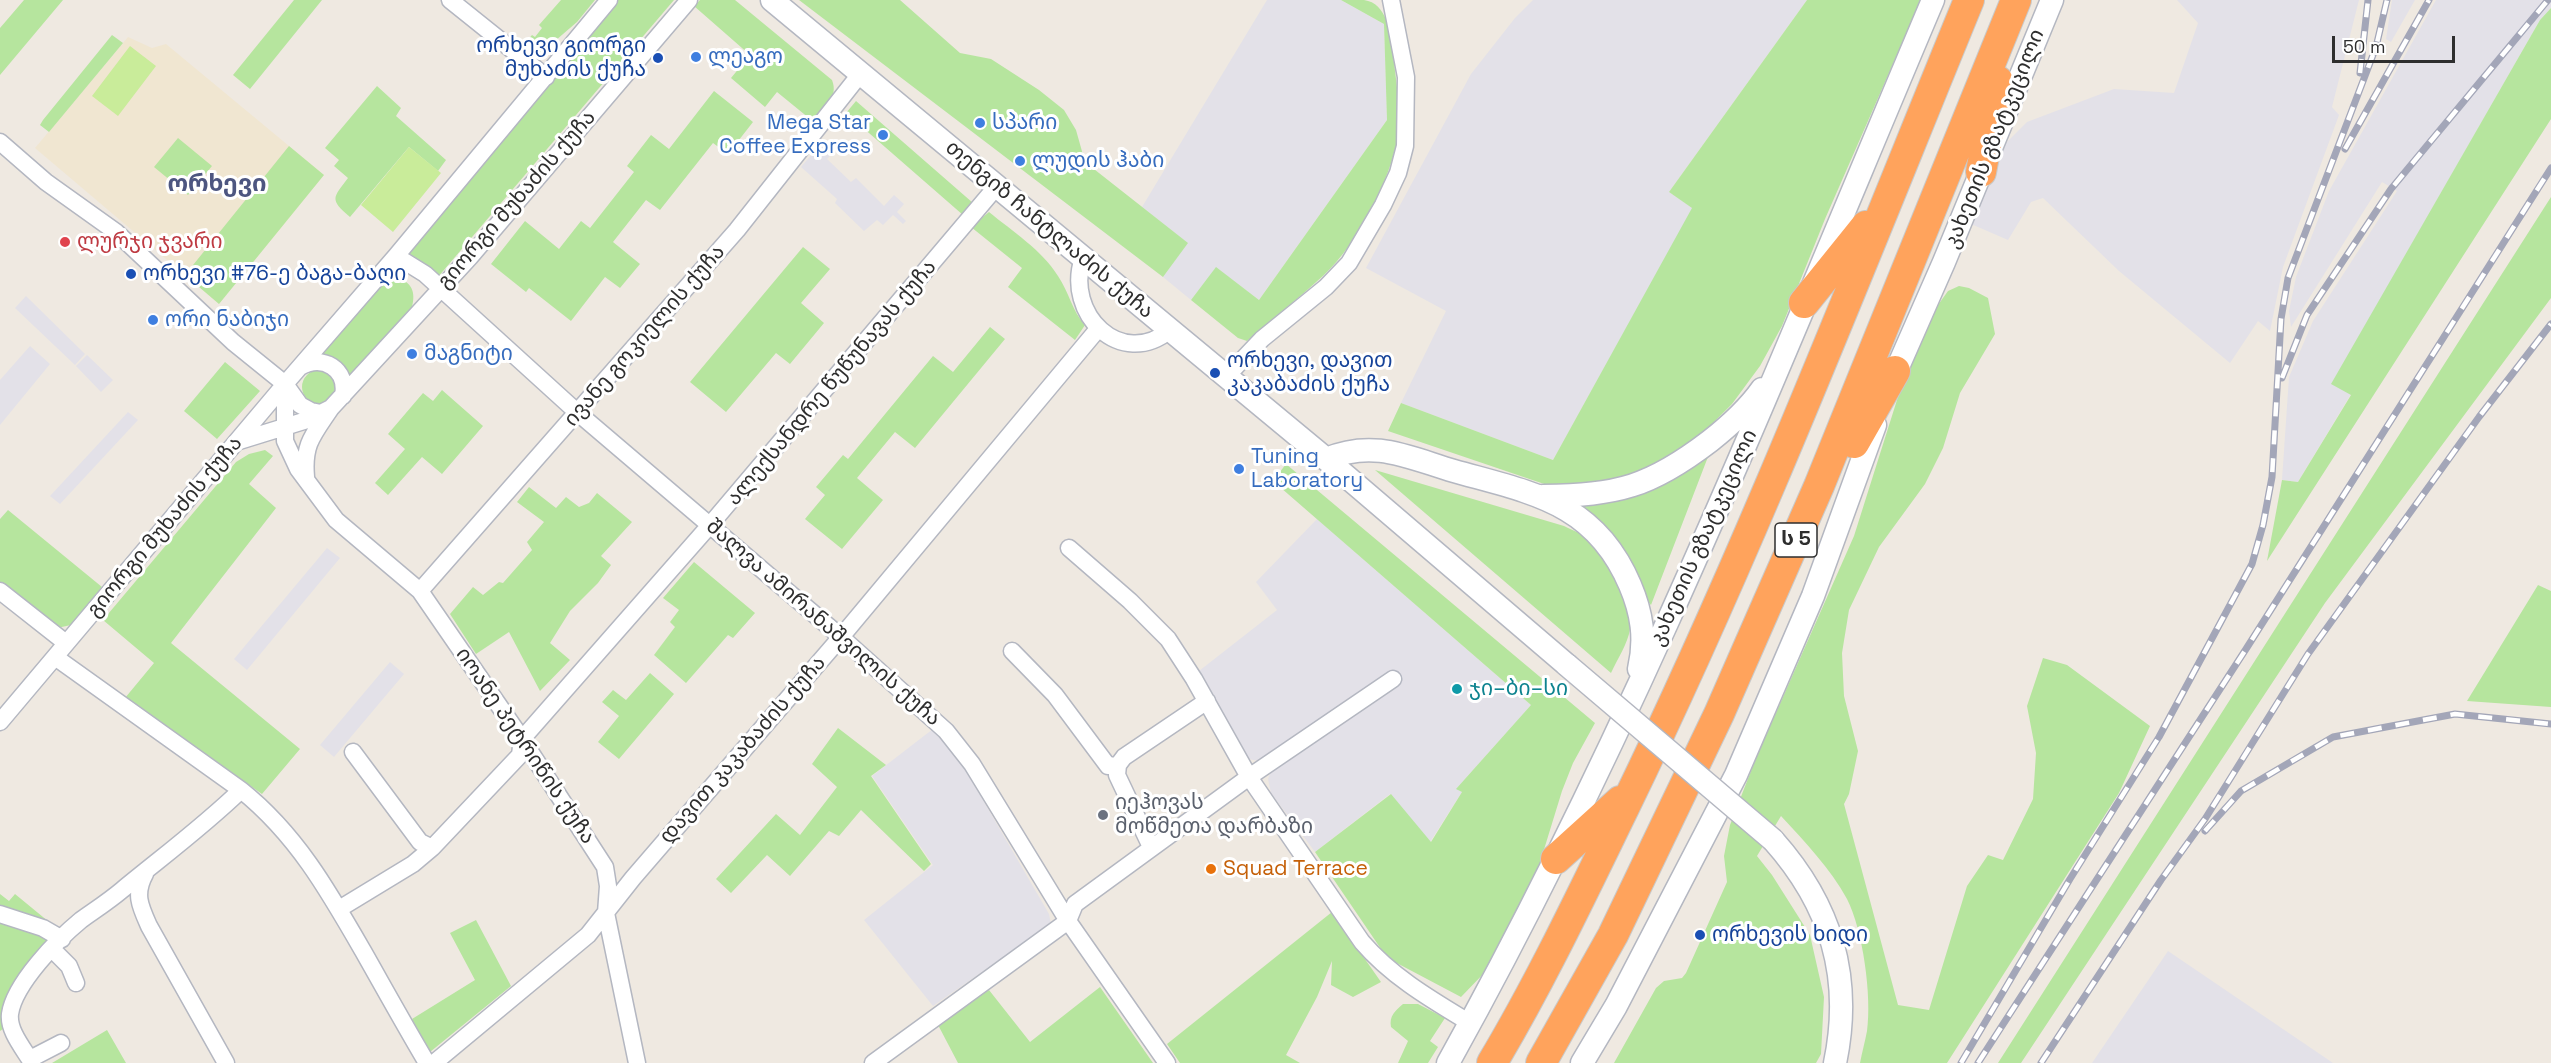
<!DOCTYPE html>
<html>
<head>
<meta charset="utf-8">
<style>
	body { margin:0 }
	#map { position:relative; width:2551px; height:1063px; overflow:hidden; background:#efe9e1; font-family:"Space Grotesk",sans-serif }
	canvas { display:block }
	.scale { position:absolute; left:2332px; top:36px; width:123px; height:27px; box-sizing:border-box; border:3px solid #2e2e2e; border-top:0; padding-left:8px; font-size:18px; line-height:21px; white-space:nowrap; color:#2e2e2e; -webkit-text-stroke:4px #fff; paint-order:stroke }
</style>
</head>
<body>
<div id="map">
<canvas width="2551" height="1063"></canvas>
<div class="scale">50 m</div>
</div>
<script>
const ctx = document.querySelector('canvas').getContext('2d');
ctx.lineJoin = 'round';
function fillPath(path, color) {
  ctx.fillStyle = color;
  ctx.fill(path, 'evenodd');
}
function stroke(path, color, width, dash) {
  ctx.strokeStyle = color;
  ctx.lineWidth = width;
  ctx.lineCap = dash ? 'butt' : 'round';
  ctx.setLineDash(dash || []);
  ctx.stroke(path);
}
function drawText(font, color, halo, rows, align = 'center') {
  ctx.font = font + ' "Space Grotesk","Noto Sans Georgian",sans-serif';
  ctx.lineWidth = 6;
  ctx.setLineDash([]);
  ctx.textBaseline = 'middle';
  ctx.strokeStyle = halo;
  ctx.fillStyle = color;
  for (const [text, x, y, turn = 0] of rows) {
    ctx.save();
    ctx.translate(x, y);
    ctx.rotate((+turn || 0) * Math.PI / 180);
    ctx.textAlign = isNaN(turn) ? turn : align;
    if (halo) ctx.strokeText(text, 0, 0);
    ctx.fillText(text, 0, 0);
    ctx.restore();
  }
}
const industrial = new Path2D(`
	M1267,0H1341L1384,24L1387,120L1259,300L1216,268L1191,300L1163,277L1187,243L1142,207Z
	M1533,0H1807L1669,192L1693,208L1553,460L1401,403L1446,311L1366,268L1471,74L1515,18Z
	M2177,0H2359L2332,107L2339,115L2283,267L2270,331L2258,321L2230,363L2119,271L2043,198L2031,202L2008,240L1971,224L2002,147L2027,122L2114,89L2174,93L2198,23Z
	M2392,0H2415L2391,42L2386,39Z
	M2436,0H2551V8L2540,20L2332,384L2351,394L2298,482L2282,480L2289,377L2313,321L2397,191L2382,182L2291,327L2289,311L2296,277L2329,191Z
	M823,141L835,151L827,159L851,182L856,178L884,206L894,195L904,204L897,212L906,221L903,224L893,215L883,225L877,220L864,231L835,203L837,199L801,167Z
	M26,296L85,354L75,365L15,308Z
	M30,346L50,364L0,425V380Z
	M87,355L113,380L101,392L76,366Z
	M128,412L138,420L60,504L50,496Z
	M1317,519L1531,705L1457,788L1462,792L1430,842L1390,794L1315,852L1271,793L1268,779L1272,769L1364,690L1258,761L1249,759L1241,749L1199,671L1277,610L1256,582Z
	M327,548L340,558L247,670L234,659Z
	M390,662L404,674L334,757L320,745Z
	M933,729L958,757L1049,914L1051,924L933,1006L864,920L933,865L872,776Z
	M2168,951L2333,1063H2092Z`);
const education = new Path2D(`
	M128,37L152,48L166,44L324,175L219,304L35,148Z`);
const green = new Path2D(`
	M24,0H63L0,75V28Z
	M294,0H322L250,89L233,75Z
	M561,0H595L577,22L541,53L526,42L532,35L535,37L542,28L539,25Z
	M618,0H674L438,277L422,262L407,252Z
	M700,0H735L832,80C839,97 824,110 815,123L777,92L765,107L731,78L750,55L694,6Z
	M799,0H900L960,53L991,59L1039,90L1064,110L1076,130L1085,162L1188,243L1163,277Z
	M1341,0C1348,0 1357,0 1364,0C1387,3 1391,34 1393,52C1395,77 1402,111 1398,135C1391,180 1357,244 1324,275C1299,298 1272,319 1247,341L1238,338L1191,300L1216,267L1259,300L1387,120L1384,24Z
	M1807,0H1921L1825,219L1782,326L1760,366L1732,404L1698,438L1633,477L1556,488L1388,431L1401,403L1553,460L1692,208L1669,192Z
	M2551,8V119L2267,561L2282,480L2298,482L2351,395L2331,384L2540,20Z
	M112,35L123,43L49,132L40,125L43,120Z
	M377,86L401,108L396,116L446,160L438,171L409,147L350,217C329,199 333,198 348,178L334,166L339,160L325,148Z
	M714,91L753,122L728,154L713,143L660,210L646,200L613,242L640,264L620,288L605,277L571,321L529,288L526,292L491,264L525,221L559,249L581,221L590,228L634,172L627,166L651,135L669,149Z
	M856,101L973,203L963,215L846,113Z
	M178,138L212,166L188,195L154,167Z
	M289,146L324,175L219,304L185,275Z
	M2551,197V298L2325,603L2021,1063H1998Z
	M989,212C1012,231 1042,250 1058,276C1069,292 1072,311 1085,325L1075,340L1008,287L1022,268L971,227Z
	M803,247L830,269L801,303L824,323L790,364L776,353L726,412L690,382Z
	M396,277C412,282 416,292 412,307L351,379L343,365L320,355L386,279Z
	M1959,286L1969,288L1988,298L1995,334L1960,393L1943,448L1925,484L1879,547L1849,610L1842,653L1844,696L1858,751L1849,794L1844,804L1898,1005L1929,1010L1967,886L1988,855L2003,860L2033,799L2036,753L2027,706L2043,658L2067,665L2150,726L2119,793L1947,1063H1860C1862,1052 1865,1042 1867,1031C1872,997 1863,930 1847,899C1830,868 1805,842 1781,816L1757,856L1772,875L1810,935L1824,997L1821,1054L1816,1063H1614L1656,988L1664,981L1682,978L1686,973L1727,882L1724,856L1730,825L1756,758L1854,536L1897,400L1933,312L1948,291Z
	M990,327L1005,339L915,448L895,432L857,478L883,500L842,549L805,519L825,495L816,487L843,455L848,459L933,356L953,372Z
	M225,362L260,391L217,439L184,411Z
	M302 387a17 17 0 1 1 34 0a17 17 0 1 1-34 0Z
	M442,390L483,426L442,474L422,457L388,495L375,483L405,449L388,434L423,393L433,401Z
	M1711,449L1651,605C1642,596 1642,587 1638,576C1625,543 1604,522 1574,504C1639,502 1661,488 1711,449Z
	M265,450L273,456L249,484L276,508L171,643L300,749L262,794L125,698L154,663L103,620L236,462L249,454Z
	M1286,464L1595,723L1573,763L1562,791L1538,869L1488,969L1461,997L1391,960L1381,949L1315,852L1391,794L1431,842L1462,792L1456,789L1531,705L1273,481Z
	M1375,470L1564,526C1569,529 1576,531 1581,534C1601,547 1632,606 1630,629C1628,643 1617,660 1611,673Z
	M529,487L556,508L566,497L579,507L589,503L597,493L632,522L601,556L611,565L598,583L570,611L550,643L570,660L540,691L509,632L476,654L450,614L473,587L483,595L499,582L503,583L532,550L527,542L544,522L517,502Z
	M8,510L102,587L71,625L57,628L0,587V519Z
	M694,562L755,613L733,638L728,635L686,683L654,655L675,627L670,622L679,610L663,598Z
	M2538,585L2551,591V707L2467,701Z
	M650,673L674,694L619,759L598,742L619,716L602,702L613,690L626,700Z
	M838,728L886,765L871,776L931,864L924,871L861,810L839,836L829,831L790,876L767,855L731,893L716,879L776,814L800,835L837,787L812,764Z
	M0,894L9,901L15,894L60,931L2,1012L3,1029L0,1031Z
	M1332,912L1381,982L1353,997L1331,985L1332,961L1317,997L1286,1055L1300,1063H1180L1167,1044Z
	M476,920L511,986L430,1052L412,1019L475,980L450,933Z
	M1100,987L1153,1063H958L937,1023L989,990L1030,1042Z
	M1403,1004H1418L1445,1018L1430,1041L1438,1047L1428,1063H1398L1408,1041L1391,1027C1389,1016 1395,1011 1403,1004Z
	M107,1030L126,1063H52Z`);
const pitch = new Path2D(`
	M130,46L156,66L118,116L92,96Z
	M409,147L441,173L393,232L361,205Z`);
const street = new Path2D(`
	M450,0L546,77
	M0,142L46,182L116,232L233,342L285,384L300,405L311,411L321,413
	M396,256L425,274L578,413L841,637L946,731L972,764L1068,921L1167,1063
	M1083,258C1064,314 1121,370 1170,330
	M300,367C323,354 348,369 343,396
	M1226,377L1262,339L1326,287L1349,263L1383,205L1398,173L1405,146L1406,77L1391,0
	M285,384V441L298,469L336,520L420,591L522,739L605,867L608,886L606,913L637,1063
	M236,442L307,420L331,408L470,257L689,0
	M306,477C303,444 313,435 331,408
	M1069,548L1130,601L1168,639L1194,679L1249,777L1362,942C1392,977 1432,1000 1470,1023
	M0,591L66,643
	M420,591L737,230L861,73
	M1012,651L1055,695L1108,766L1118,765
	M0,722L285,384L396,256L609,0
	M353,752L420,842L432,848L520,755L522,739L710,525L997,186
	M241,790C296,834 328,890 363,951C384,988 405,1026 427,1063
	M1151,847L1117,775L1118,765L1124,757L1207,701
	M145,874C134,894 140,906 149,926L226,1063
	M339,909L413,864L432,848
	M0,914L43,928L62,939
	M52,949L69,966L76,983
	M30,1059L61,1043
	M32,1063C24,1049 8,1031 10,1014C14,984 58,939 81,920C95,910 109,901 122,890C162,857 204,826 241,790L55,657
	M434,1063L588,935L633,878L841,637L1098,329
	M873,1063L1068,921L1075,904L1249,777L1393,679`);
const secondary = new Path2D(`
	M772,0L1326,459L1567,665
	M1890,385L1944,262L2052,0
	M1326,459C1374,439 1407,457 1454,471C1532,493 1595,502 1630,585C1642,613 1646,639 1639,669
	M1543,496C1618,495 1650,487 1710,441C1729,426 1748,409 1762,389
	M1773,840C1831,905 1853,977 1835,1063
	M1448,1063C1638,722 1781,359 1933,0
	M1582,1063L1616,1006L1736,775L1813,596L1875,425`);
const highway = new Path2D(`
	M1981,172L1998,81
	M1804,303L1866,226
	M1854,443L1895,371
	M1556,859L1620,801
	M1492,1063C1541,981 1582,894 1624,808C1752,545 1858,271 1969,0
	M1541,1063L1613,935L1719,714L1819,486L2016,0`);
const rail = new Path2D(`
	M2360,73L2368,0
	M2345,149L2429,0
	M2282,378L2307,315L2391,189L2548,0
	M2205,831L2241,791L2333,737L2455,714L2551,724
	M1961,1063L2070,879L2159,737L2252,564L2263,525L2272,477L2281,319L2288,278L2376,47L2387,0
	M1978,1063L2246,649L2551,168
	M2041,1063L2161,880L2205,819L2308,654L2479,417L2551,324`);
const secondaryBridge = new Path2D(`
	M1567,665L1773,840`);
const markers = [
	[696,57,6,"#3f7fe0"],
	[658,58,6,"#1a4fb4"],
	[980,123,6,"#3f7fe0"],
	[883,135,6,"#3f7fe0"],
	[1020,161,6,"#3f7fe0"],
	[65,242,6,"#e0444e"],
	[131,274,6,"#1a4fb4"],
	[153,320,6,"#3f7fe0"],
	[412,354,6,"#3f7fe0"],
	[1215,373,6,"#1a4fb4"],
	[1239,469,6,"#3f7fe0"],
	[1457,689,6,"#0f9aa8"],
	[1103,815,6,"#6b7280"],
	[1211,869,6,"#e8710a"],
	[1700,935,6,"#1a4fb4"]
];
const shields = [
	[1796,540,42]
];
const shieldNames = [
	["ს 5",1796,540]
];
const transitNames = [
	["ორხევი გიორგი",646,46,"right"],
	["მუხაძის ქუჩა",646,70,"right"],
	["ორხევი #76-ე ბაგა-ბაღი",143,274],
	["ორხევი, დავით",1227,361],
	["კაკაბაძის ქუჩა",1227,385],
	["ორხევის ხიდი",1712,935]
];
const shopNames = [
	["ლეაგო",708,57],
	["Mega Star",871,123,"right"],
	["Coffee Express",871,147,"right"],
	["სპარი",992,123],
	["ლუდის ჰაბი",1032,161],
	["ორი ნაბიჯი",165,320],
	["მაგნიტი",424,354],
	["Tuning",1251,457],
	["Laboratory",1251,481]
];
const streetNames = [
	["კახეთის გზატკეცილი",1995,139,-68],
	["გიორგი მუხაძის ქუჩა",517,200,-49],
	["თენგიზ ჩანტლაძის ქუჩა",1049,230,40],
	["ივანე გოკიელის ქუჩა",645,336,-49],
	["ალექსანდრე წუწუნავას ქუჩა",832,383,-50],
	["გიორგი მუხაძის ქუჩა",165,527,-50],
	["კახეთის გზატკეცილი",1704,538,-66],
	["შალვა ამირანაშვილის ქუჩა",823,623,41],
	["იოანე პეტრიწის ქუჩა",525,746,56],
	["დავით კაკაბაძის ქუჩა",743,750,-49]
];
const healthNames = [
	["ლურჯი ჯვარი",77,242]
];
const cultureNames = [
	["ჯი–ბი–სი",1469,689]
];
const worshipNames = [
	["იეჰოვას",1115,803],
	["მოწმეთა დარბაზი",1115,827]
];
const foodNames = [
	["Squad Terrace",1223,869]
];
const quarterNames = [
	["ორხევი",217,184]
];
fillPath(industrial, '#e3e1e8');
fillPath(education, '#f0e6d1');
fillPath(green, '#b6e59e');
fillPath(pitch, '#c9ec9a');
stroke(street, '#b4b7c1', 19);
stroke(secondary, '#b4b7c1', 25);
stroke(highway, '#c9c9c9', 32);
stroke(street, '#fff', 16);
stroke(secondary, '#fff', 22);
stroke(highway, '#ffa35c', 30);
stroke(rail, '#a3a6b8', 7);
stroke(rail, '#fff', 4.5, [14]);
stroke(secondaryBridge, '#b4b7c1', 25, []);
stroke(secondaryBridge, '#fff', 22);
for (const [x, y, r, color] of markers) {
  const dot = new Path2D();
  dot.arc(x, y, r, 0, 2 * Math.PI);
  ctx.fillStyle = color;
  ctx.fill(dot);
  stroke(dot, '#fff', 2);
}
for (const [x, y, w] of shields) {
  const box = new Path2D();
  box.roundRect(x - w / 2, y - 17, w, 34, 4.5);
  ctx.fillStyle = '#fff';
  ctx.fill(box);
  stroke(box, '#2e2e2e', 1.5);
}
drawText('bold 20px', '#2e2e2e', null, shieldNames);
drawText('21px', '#164399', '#fff', transitNames, 'left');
drawText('21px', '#366cbe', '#fff', shopNames, 'left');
drawText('21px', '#2e2e2e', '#fff', streetNames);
drawText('21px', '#be3a42', '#fff', healthNames, 'left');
drawText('21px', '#0d838f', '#fff', cultureNames, 'left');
drawText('21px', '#5b616d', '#fff', worshipNames, 'left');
drawText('21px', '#c56008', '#fff', foodNames, 'left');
drawText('bold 24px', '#4d5680', '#fff', quarterNames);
</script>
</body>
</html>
